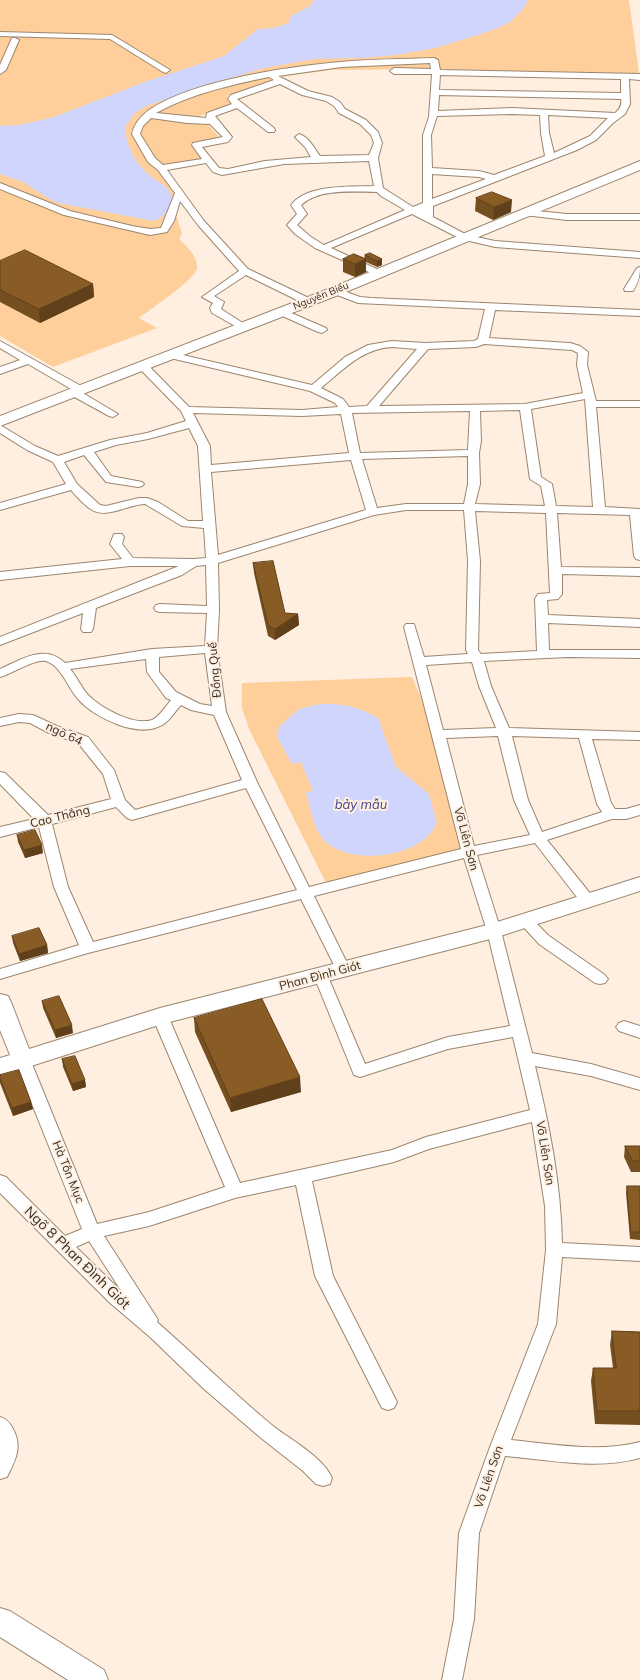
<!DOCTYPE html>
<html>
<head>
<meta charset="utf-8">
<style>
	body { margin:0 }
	canvas { display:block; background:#feefe0 }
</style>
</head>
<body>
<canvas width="640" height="1680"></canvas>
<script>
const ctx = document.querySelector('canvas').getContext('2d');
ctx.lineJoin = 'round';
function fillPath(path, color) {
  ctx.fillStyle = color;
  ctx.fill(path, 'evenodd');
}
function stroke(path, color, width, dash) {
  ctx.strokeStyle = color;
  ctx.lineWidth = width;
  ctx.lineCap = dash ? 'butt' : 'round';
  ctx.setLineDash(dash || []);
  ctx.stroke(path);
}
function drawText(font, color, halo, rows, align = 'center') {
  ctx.font = font + ' Mulish,sans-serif';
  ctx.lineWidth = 4;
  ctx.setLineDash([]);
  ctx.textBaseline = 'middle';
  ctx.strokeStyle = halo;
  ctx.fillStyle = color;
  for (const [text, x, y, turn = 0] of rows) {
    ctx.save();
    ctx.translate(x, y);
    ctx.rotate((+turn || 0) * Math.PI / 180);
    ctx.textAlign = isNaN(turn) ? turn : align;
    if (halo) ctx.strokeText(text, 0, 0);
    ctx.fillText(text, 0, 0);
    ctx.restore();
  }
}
const green = new Path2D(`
	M0,0H629L639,74L433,69L331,70L279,77L227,96L236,105L199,116L221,138L190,144L207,160L157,168L177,192L174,209L182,233L179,239C187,247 197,255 197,267C197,279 150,309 139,318L157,328L53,367L0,336Z
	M412,677L442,747L472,846L327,885L249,729L242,708V683Z`);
const water = new Path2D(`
	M314,0H528L524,8L510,22L496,29L468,38L435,48L396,55L363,58L314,59L264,68L214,83L146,106L135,113L125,127C126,146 134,161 148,174C160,185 168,183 173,200C169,211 165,216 154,221L58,203L48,198L23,182L0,174V126L20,125L54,117L145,82L224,56L258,29L273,28L289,23L290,17L310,6Z
	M320,704C344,704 357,706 378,718L396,767L429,794L437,823C434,827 432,832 428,836C406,858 351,864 326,842C313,830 311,809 306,792L313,791L301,762L292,764L277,737L279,727L299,709Z`);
const street = new Path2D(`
	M0,32L112,35L170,70L166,73L163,72L110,39L0,36Z
	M12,38H15L19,40L6,70L0,74V65Z
	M434,58L438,60L440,70L640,74V80L629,79L630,104L625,114L613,123L596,140L577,150L433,206V217L467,235L495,241L640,252V258L495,247L461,239L412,214L331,248L381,271L383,273L381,275L378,276L315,248L295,234L287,225L297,214L291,205C307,184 350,187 374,186L369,161L284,164L222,175L213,172L206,163L167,170L204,221L248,269L311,299L312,301L307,304L303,303L246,275L214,296L224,302L221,309L246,325L247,327L242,330L212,313L210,308L213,303L202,297L239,271L198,225L180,201L174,221L167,232L150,235L64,215L0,189V183L70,211L132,226L150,229L161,228L175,193L158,170L148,162L132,134C134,124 141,116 149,110C194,80 286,67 340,62C371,59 403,59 434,58ZM430,63L431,69L394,68L390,71L394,74H432L429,117L423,135V203L413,207L383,188L378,158L382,143L378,132L366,120L345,109L340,102L332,97L308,91L278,76L341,67ZM440,75L621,79V93L439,90ZM269,77L274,80L231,95L228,99L232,104L207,113L206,118L156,113C191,94 230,85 269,77ZM280,84L302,95L326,101L334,106L339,113L360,124L371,135L374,143L369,155L320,156C314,148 309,137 299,134L295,137L305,147L311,157L265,161L228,169L219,168L202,147L228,142L232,137L215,116L237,108L268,132H274L275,130L274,128L237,99ZM439,95L621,99C622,105 620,109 615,113L512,108L438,111ZM512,114L540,115L541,133L545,156L494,175L479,171L432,168L431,135L437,116ZM548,115L608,118L590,136L554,153L549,133ZM151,118L187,123L210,124L223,137L193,143L192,145L202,159L163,165L155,158L140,134L143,126ZM432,174L479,177L486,179L432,199ZM377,192L381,196L405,210L324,245L311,237L297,225L307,214L301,205C320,188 353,192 377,192Z
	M527,210L567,214H640V220H567L524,215L522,213Z
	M640,267C640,277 638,283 633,291H625L624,289L637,268Z
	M336,288L360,297L371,298L640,310V316L495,310L489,338L570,343L580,346L588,352L587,365L596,401H640V407H596L605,507L640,509V560L636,559L634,556L630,515L557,513L561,567L640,568V576L562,574V594L558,599L547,600L548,615L640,619V627L548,623L549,650H640V658L568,657L484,661L491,686L509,728L640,732V740L592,739L611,803L615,809H626L640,805V815L626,819H612L547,840L593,897L595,901L593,905L588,906L583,905L535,843L477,855L501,931L532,1053L591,1064L640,1078V1090L591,1076L535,1066C549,1124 561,1183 562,1243L640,1247V1261L562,1257L556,1324L511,1440C554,1444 597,1453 640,1442V1458C596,1470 550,1460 505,1456L479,1533L474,1619L462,1680H442L454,1619L459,1533L490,1447L538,1324L546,1250L545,1206L532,1122L429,1149L394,1162L312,1181L333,1276L397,1402L394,1408L388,1410L382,1408L315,1276L296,1185L235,1198L149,1226L104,1236L155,1315L158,1320L157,1322C196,1356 233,1393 273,1426C291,1440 323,1457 332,1478L330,1484L323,1486L316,1484L303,1471L261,1438L204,1389L150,1337L109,1302L0,1193V1175L6,1177L65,1236L82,1229L14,1059L16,1055L22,1053L28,1055L30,1059L97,1224L149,1212L225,1187L152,1016L155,1012L160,1010L165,1012L168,1016L240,1183L392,1150L426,1137L530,1110L513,1037L448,1049L360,1077L354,1075L314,976L316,972L321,971L326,972L365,1064L448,1037L510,1026L487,931L464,858L314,896L350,969L348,973L343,974L338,973L301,899L88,953L0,979V969L79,945L54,887L39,827L0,837V827L34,819L0,784V772L5,773L48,815L111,799L103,774L78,743L49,733L30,723L19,722L0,726V718L19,714L33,715L59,727L88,737L114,770L125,800L135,810L242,780L214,715L191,710L181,705C175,711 170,721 162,725C139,739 95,718 79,700C68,689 62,666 46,661C36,658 11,674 0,677V669C20,660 45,643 65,663L152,649L205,646L207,613L160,612L156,611L154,608L156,605L160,604L207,606L206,565L196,566L182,575L96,608L93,629L91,632H83L81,629L83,613L0,645V637L179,566H130L0,580V572L122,559L110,544L114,534H122L124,537L122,544L133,558L193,559L206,558L204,528L182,526L145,504C129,504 107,519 92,510C84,505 77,497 71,490L0,510V503L66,484L53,462L27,450L0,433V425L35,446L58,456L110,440L147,433L186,421L181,411L138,367L137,365L142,362L146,363L189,407L302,410L338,407L335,403L310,391L166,357L165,355L170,352L312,385L345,357L368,345L392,341L425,343L474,341L478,339L485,309L358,303L332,293L331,291ZM484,344L572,350L578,353L577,365L583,393L525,404L379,406L428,349L476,347ZM392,347L417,349L367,406L349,407L343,399L321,388C343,370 361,349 392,347ZM585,399L593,507L556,506L552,484L541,477L531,409ZM520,410L530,479L541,486L545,506L475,504L480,484L479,453L481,441L480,411ZM470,411L468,450L360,453L352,413ZM193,413L302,416L341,414L349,453L211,465L210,446ZM189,428L198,446L203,521H188L158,502L147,498H139L106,506L100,505L77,484L64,462L84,455L106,482L138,487L142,486L144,484L142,482L111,476L94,452L116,445L148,439ZM468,456V484L464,504H406L377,508L362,459ZM351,460L366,510L218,555L211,472ZM406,510H464L468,561L466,650L468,654L424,657L414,624H406L404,627L461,849L309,887L257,782L226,712L217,649L219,610L218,563L374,515ZM475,511L546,513L550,593L538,594L535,599L537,651L481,654L478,650L480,561ZM205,653L212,706L200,704L176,692L159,672V657ZM146,659L147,672L166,698L171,700C166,706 159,717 152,720C133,726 101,708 88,695C81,687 77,677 70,669ZM472,662L479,686L496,728L443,730L426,665ZM498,736L514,800L530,835L474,846L446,738ZM512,736L579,738L597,804L602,812L542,832L528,800ZM246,788L297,890L93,942L68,887L52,824L116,807L127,818L132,820ZM89,1241L122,1292L76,1247Z
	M282,309L326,328L327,330L322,333L318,332L278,314L277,312Z
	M0,341L83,387L84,389L81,392L118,414L113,417L109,416L69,394L68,392L71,389L28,364L0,374V367L20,360L0,348Z
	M525,916L530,917L549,936L605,975L608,979L605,983L600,984L595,983L539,944L518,921L520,917Z
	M624,1021L640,1026V1038L619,1031L616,1027L619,1023Z
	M0,1417C7,1419 10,1423 13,1429C23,1447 15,1461 7,1477L0,1479Z`);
const secondary = new Path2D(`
	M640,161V170L341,294L0,426V416L331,288Z
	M640,877V891L494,938L162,1024L0,1076V1058L10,1055L0,1030V994L8,996L11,1002L29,1049L160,1008L491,924Z
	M0,1608L10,1611L104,1670L108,1680H68L0,1637Z`);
const wall = new Path2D(`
	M476,198L511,212L493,220L475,211Z
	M365,255L382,259V265L377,267L366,262V272L355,277L343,272V259H364Z
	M0,261L93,284L94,297L40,323L0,302Z
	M253,563L285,613L298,614L299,625L275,640L268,636L254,573Z
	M17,835L43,853L25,858L18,842Z
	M12,936L47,945L48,953L20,961L13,943Z
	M42,1001L73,1033L56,1038L43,1008Z
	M194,1018L301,1092L231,1112L195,1032Z
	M62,1059L85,1080L86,1087L73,1091L63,1067Z
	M0,1075L31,1102L33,1109L13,1116L0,1083Z
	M625,1146H640V1172H631L624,1157Z
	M627,1186H640V1240L630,1239L626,1193Z
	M612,1331L640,1332V1425L595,1424L591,1381L593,1368H613L610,1345Z`);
const shadedWall = new Path2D(`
	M512,200L511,212L493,220L494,207Z
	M366,259V272L355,277V264Z
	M382,259V265L377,267V261Z
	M93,284L94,297L40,323L39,309Z
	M298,614L299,625L275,640V629Z
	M42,845L43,853L25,858L24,850Z
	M47,945L48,953L20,961L19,954Z
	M72,1025L73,1033L56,1038L55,1030Z
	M300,1077L301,1092L231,1112L230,1098Z
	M85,1080L86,1087L73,1091L72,1084Z
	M31,1102L33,1109L13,1116L12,1108Z`);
const building = new Path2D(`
	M492,192L512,200L494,207L476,198Z
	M25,250L93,284L39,309L0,290V261Z
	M370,253L382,259L377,261L365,255Z
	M354,254L366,259L355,264L343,259Z
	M273,561L285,613L298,614L275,629L268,625L253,563Z
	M35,830L42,845L24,850L17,835Z
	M39,928L47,945L19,954L12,936Z
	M59,996L72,1025L55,1030L42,1001Z
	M262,999L300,1077L230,1098L194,1018Z
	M75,1056L85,1080L72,1084L62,1059Z
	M19,1070L31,1102L12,1108L0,1078V1075Z
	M625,1146H640V1161H633Z
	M627,1186H640V1232H631Z
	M612,1331L640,1332V1411H597L593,1368H616Z`);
const farStreetnames = [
	["Nguyễn Biểu",321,296,-22]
];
const streetNames = [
	["Đồng Quế",215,670,-95],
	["ngõ 64",64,734,25],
	["Cao Thắng",60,817,-14],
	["Võ Liên Sơn",466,839,75],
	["Phan Đình Giót",320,976,-15],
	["Võ Liên Sơn",545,1153,81],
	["Hà Tôn Mục",68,1172,68],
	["Võ Liên Sơn",489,1477,-71]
];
const waterNames = [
	["bảy mẫu",361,805]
];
const nearStreetnames = [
	["Ngõ 8 Phan Đình Giót",77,1258,44]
];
fillPath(green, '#fece9b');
fillPath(water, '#cfd5fd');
stroke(street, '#9c866f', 2);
stroke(secondary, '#9c866f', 2);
fillPath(street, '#fff');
fillPath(secondary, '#fff');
fillPath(wall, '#764f20');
fillPath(shadedWall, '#60401a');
fillPath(building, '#895c25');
stroke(building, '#60401a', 1);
drawText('10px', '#362d24', '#feefe0', farStreetnames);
drawText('12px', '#362d24', '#feefe0', streetNames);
drawText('italic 13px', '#42448f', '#feefe0', waterNames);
drawText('14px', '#362d24', '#feefe0', nearStreetnames);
</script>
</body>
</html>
